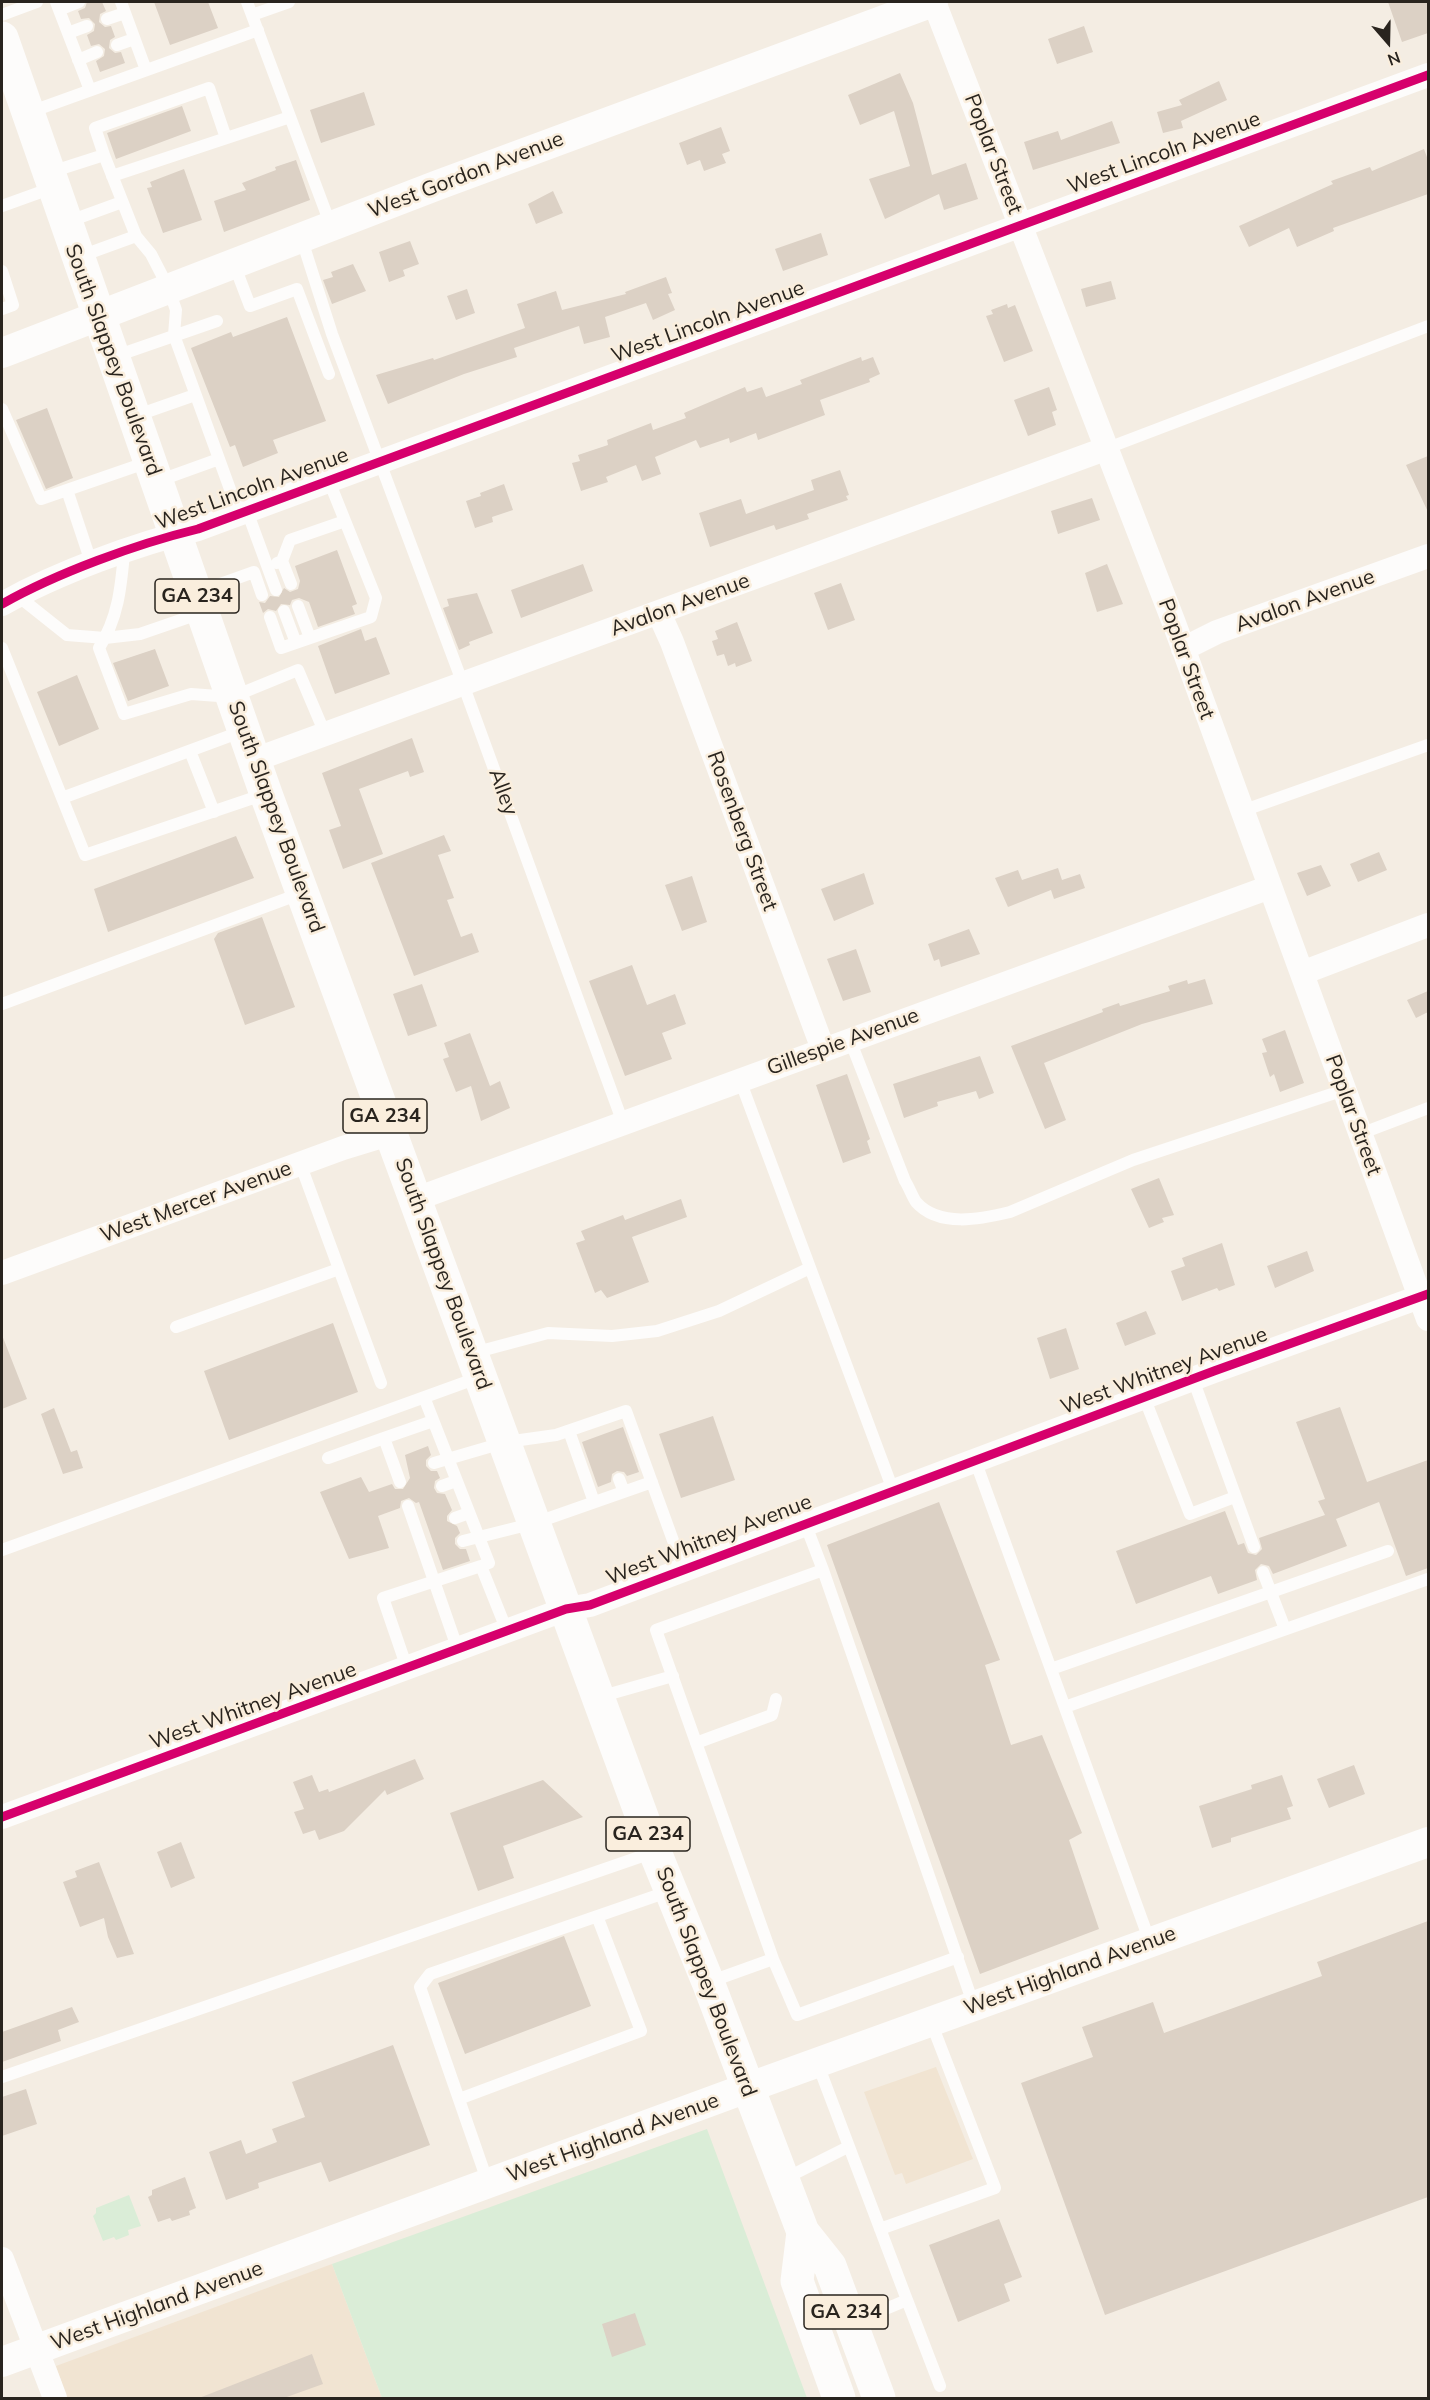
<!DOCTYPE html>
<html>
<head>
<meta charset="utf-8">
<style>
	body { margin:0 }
	#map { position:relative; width:1430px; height:2400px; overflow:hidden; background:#f4ede3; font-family:Mulish,sans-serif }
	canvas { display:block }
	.frame { position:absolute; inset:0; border:3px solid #29241e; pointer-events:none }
	.north { position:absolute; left:1358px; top:12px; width:60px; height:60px; -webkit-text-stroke:4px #faeedd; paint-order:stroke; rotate:160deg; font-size:16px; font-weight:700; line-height:24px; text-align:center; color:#29241e }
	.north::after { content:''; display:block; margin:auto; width:21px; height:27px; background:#29241e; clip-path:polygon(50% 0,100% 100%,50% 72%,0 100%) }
</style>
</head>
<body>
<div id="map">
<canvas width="1430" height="2400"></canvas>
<div class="frame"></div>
<div class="north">N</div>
</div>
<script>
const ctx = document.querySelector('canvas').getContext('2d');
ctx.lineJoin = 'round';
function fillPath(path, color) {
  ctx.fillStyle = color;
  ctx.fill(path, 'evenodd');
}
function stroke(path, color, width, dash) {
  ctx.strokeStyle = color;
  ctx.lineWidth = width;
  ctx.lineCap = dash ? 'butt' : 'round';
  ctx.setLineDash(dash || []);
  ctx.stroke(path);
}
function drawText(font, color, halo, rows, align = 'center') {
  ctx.font = font + ' Mulish,sans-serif';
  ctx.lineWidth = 5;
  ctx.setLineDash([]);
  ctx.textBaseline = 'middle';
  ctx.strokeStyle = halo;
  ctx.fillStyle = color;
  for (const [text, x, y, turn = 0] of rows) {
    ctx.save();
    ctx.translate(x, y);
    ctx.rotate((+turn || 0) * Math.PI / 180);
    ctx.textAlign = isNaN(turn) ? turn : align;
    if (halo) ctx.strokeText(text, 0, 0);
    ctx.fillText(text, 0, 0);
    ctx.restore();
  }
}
const built = new Path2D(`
	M936,2067L973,2159L906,2184L902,2173L895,2175L864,2092Z
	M332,2264L382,2398H67L56,2366Z`);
const green = new Path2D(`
	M707,2129L807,2398H382L332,2264Z
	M129,2195L141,2226L128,2230L129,2235L116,2240L114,2237L103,2241L93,2216L96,2213V2208Z`);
const building = new Path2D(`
	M87,2H102L106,11L100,14L99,22L105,27L111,26L115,37L110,40L109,48L115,53L121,52L125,63L100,72L96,61L104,56L105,49L99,44L91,46L87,35L94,31L95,24L89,18L81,19L78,11L85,8Z
	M154,2H208L218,28L170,45Z
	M1388,2H1428V33L1402,42Z
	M1084,26L1093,52L1057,64L1048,39Z
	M900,73L913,103L932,175L966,163L978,199L944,210L939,194L885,219L869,179L910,166L894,111L860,125L848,95Z
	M1219,81L1227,100L1181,121L1183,128L1163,133L1157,112L1182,105L1179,100Z
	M364,92L375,125L321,143L310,110Z
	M182,106L191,131L116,159L107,133Z
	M1112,121L1120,143L1033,170L1024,142L1058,131L1061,140Z
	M721,127L730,151L722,154L726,163L704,171L700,160L687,165L679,143Z
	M1424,149L1428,160V194L1333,228L1334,231L1297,247L1289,228L1249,247L1239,226L1333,184L1331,181L1370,167L1372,171Z
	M296,160L310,200L224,232L214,201L246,190L242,183L276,170L275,167Z
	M184,169L202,220L163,233L147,188L152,187L150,182Z
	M553,191L563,213L536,224L528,204Z
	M821,233L828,255L783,271L775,249Z
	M410,241L419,264L403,270L405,276L389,282L379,252Z
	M353,264L366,291L332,304L323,280L333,277L331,272Z
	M666,277L672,293L668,294L675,310L653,320L646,303L605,317L610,337L584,344L579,326L514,348L517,357L464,374L388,404L376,375L433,358L434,360L525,328L517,304L556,291L562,310L626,294L625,292Z
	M1111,281L1116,299L1086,307L1081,289Z
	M467,289L475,313L456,320L447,296Z
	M1007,304L1008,308L1015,305L1033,351L1004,362L986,316L993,314L991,310Z
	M287,317L326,421L273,440L278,453L243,467L235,445L230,447L191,348L231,332L233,337Z
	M861,357L862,361L873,357L880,374L869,379L870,382L820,400L825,415L758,440L756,433L730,443L729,438L700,448L696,440L655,457L661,474L642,481L636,465L606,477L608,482L581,491L572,463L580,461L578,455L608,445L607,440L651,423L653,430L686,418L684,413L745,387L747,392L762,387L766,397L802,384L800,380Z
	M1049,387L1057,410L1052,412L1056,425L1028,436L1014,400Z
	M47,408L73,478L46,489L16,420Z
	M1428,456V512L1406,465Z
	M840,470L849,495L846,496L848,500L807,514L809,519L776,530L774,525L710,547L699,513L741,499L746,514L814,490L811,480Z
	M504,484L513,510L492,517L493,522L475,528L466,501L481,496L480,493Z
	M1092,498L1100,520L1058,534L1051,511Z
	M337,550L357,604L352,606L355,614L318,627L309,602L299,598L292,600L290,605L281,604L276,611L268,609L263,613L259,602L265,603L270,596L279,597L284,588L290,592L298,589L300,581L295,566Z
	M583,564L593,591L521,618L511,590Z
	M1107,564L1123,604L1097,612L1085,573Z
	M841,583L855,620L828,630L814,593Z
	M477,593L493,633L469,642L470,645L459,650L443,608L449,606L447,599Z
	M737,622L752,661L736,667L735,663L728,666L724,654L717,656L712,641L718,639L715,631Z
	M361,629L365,641L376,637L390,674L335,694L318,646Z
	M155,649L169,686L128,701L113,663Z
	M77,675L99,729L59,746L37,692Z
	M412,738L424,772L410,777L408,771L359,789L383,854L343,869L329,830L341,826L322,773Z
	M444,835L451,851L438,855L454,898L447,900L461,937L472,933L479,952L414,976L371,863Z
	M236,836L254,878L108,932L94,889Z
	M1379,852L1387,870L1358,882L1350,864Z
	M1321,865L1331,886L1307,896L1297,873Z
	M1058,868L1062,880L1080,874L1085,888L1054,899L1051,890L1008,907L995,878L1018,870L1022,880Z
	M864,873L874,904L834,921L821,889Z
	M692,876L707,922L682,931L665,885Z
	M262,917L295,1007L245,1025L214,939L218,933Z
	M969,929L980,954L941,967L939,959L934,961L928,944Z
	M856,949L871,992L843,1001L827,959Z
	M632,965L647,1005L675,994L686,1024L662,1033L672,1059L625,1076L589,981Z
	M1205,979L1213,1004L1142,1024L1044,1063L1066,1120L1045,1129L1011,1046L1103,1012L1102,1009L1119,1003L1120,1006L1170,991L1168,986L1187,980L1188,984Z
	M422,984L437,1026L408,1036L393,994Z
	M1428,991V1012L1416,1018L1407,1000Z
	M1285,1030L1304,1083L1280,1092L1274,1074L1270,1077L1262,1053L1267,1052L1262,1039Z
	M470,1033L490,1086L500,1081L510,1108L481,1121L471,1086L456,1092L443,1059L449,1057L444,1043Z
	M980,1056L994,1093L979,1099L976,1091L937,1102L938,1106L904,1118L893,1084Z
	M847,1074L870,1139L867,1141L871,1153L843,1163L816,1085Z
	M1159,1178L1174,1215L1162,1218L1164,1222L1149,1228L1131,1189Z
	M681,1199L687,1217L632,1237L649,1282L607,1298L601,1290L595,1293L576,1243L585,1240L581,1231L623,1215L625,1220Z
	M1222,1243L1235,1285L1219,1291L1217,1288L1182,1301L1171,1271L1185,1266L1182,1258Z
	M1307,1251L1314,1271L1275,1288L1267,1266Z
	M1146,1311L1156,1334L1125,1346L1116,1323Z
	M333,1323L358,1392L229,1440L204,1371Z
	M1066,1328L1079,1369L1050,1379L1037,1338Z
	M2,1335L27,1399L2,1409Z
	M1340,1407L1367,1482L1428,1460V1568L1406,1576L1379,1502L1336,1519L1347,1546L1273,1574L1269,1566L1261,1564L1255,1570L1257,1580L1218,1594L1211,1576L1136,1604L1116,1551L1225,1511L1238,1545L1244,1543L1248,1553L1256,1555L1262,1549L1259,1538L1325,1515L1318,1501L1325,1499L1296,1422Z
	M54,1408L71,1452L77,1450L83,1468L63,1474L41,1414Z
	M713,1416L735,1480L681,1498L659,1434Z
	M623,1427L639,1472L627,1476L624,1472L617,1471L612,1474L611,1482L598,1487L582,1442Z
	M428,1446L431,1455L426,1460V1466L431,1471H437L440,1478L435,1481L434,1488L437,1493L445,1494L452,1510L447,1516V1521L457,1526L460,1533L455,1538V1544L460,1549H466L470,1561L443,1570L419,1502L416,1503L409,1498L401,1501L400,1508L378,1516L389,1548L349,1559L320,1492L361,1477L369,1492L392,1484L395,1489H403L410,1478L405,1455Z
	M939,1502L1000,1660L985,1665L1011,1745L1042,1735L1082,1833L1069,1840L1099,1929L980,1974L827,1545Z
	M415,1759L424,1779L387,1795L385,1790L344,1831L319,1840L315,1830L303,1834L294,1812L304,1809L293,1782L312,1775L319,1792L328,1789L329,1792Z
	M1354,1765L1365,1794L1329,1808L1317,1779Z
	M1282,1775L1293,1806L1287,1808L1291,1819L1231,1838V1842L1212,1848L1199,1806L1252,1789L1251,1785Z
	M543,1780L583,1817L503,1846L514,1878L478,1891L450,1813Z
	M181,1842L195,1878L171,1888L157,1852Z
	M99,1862L134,1954L117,1958L108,1937L104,1918L80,1927L63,1882L77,1877L75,1871Z
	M1428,1921V2197L1105,2315L1021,2083L1093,2057L1082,2027L1153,2002L1164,2033L1322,1976L1317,1962Z
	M564,1936L591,2006L465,2054L438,1983Z
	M72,2007L79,2022L58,2030L61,2041L2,2062V2032Z
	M393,2045L430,2145L329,2182L321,2162L258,2183L259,2188L226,2200L209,2152L241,2140L246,2154L277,2142L272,2129L305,2117L292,2082Z
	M26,2089L37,2124L2,2136V2097Z
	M185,2177L196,2208L189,2211L190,2215L172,2221L170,2218L158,2222L148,2197L152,2195V2190Z
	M999,2219L1022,2277L1004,2284L1010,2301L958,2322L929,2245Z
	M635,2313L646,2345L612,2357L602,2324Z
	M312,2354L323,2384L284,2398H199Z`);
const service = new Path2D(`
	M56,2L90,90
	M121,2L146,70
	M247,2L331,226
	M59,10L79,2
	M2,15L37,2
	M252,15L289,2
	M107,19L125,13
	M68,33L87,26
	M117,45L134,39
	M78,60L97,52
	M30,112L258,30
	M104,155L95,128L209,88L226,138
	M51,172L104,155L136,236L151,254L168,287L176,310L174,335L239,514
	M112,176L290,117
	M2,206L52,188
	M67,222L122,202
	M301,237L332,334L463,684L623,1123
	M81,256L136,236
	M234,264L250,306L297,289L329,374
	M2,271L13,305L2,309
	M113,357L217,321
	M2,409L41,499L148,462
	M135,416L195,395
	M1105,449L1428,326
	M158,481L219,459
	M67,490L92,565
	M247,511L276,590
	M124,553C121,588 118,618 99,648L124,714L191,694L232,697L298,670L326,736
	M282,561L290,540L345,521
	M277,563L282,561L291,584
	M198,592L254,572L262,595
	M18,596L67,635L105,638L140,634L201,613
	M298,606L310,638
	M284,611L296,643
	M270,617L281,648L371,617L376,598L329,481
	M2,648L85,855L265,794
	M190,751L214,812
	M62,798L243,731
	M1242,811L1428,745
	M2,1004L302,893
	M850,1040L905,1181C909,1187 912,1196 916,1202C939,1228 981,1219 1010,1212L1133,1160L1344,1090
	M740,1080L893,1490
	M1360,1134L1428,1108
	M300,1163L381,1383
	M176,1327L339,1269
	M473,1353L548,1333L612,1336L657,1331L719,1311L810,1268
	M1193,1379L1254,1547
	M424,1397L489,1563L481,1566L507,1631
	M1144,1397L1190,1514L1235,1497
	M569,1431L594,1502
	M328,1458L384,1438
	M975,1460L1150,1942
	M434,1463L506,1442L556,1435L626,1411L683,1568
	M619,1479L624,1492
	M400,1482L384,1438L433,1421
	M442,1486L456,1481
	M408,1506L458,1650
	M455,1518L469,1513
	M805,1523L823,1570
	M463,1541L535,1523L652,1482
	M2,1550L480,1377
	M1263,1572L1285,1629
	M407,1668L383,1598L481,1566
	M1051,1669L1388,1551
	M599,1697L673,1676
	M1065,1707L1428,1579
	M696,1743L772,1715L776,1699
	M773,1959L797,2015L958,1957
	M709,1982L773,1959L656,1630L823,1570L974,2006
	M817,2062L907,2300L852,2323
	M2,2077L654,1852
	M459,2099L641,2031L597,1916
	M784,2179L848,2147
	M488,2183L420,1987L430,1974L670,1891
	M880,2229L995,2188L931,2022
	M907,2300L940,2386`);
const minor = new Path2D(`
	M934,2L1174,623L1428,1319
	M2,604C57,573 136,544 198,529L1428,75
	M659,613L672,642L823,1049
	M1183,649L1217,632L1428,556
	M254,760L1105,449
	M1302,973L1428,925
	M416,1199L1270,887
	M2,1273L343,1148L392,1133
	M2,1817L566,1609L590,1605L1214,1371L1428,1294
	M2,2259L55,2398`);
const tertiary = new Path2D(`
	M2,353L438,185L933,2
	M2,2362L747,2088L1428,1842`);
const primary = new Path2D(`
	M2,38L266,794L655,1852L708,1982L803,2232L830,2266L879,2398
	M803,2232L797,2281L839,2398`);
const cycleway = new Path2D(`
	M2,604C57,573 136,544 198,529L1428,75
	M2,1817L566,1609L590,1605L1214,1371L1428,1294`);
const shields = [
	[197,596,84],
	[385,1116,84],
	[648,1834,84],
	[846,2312,84]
];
const shieldNames = [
	["GA 234",197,596],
	["GA 234",385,1116],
	["GA 234",648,1834],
	["GA 234",846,2312]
];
const streetNames = [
	["West Lincoln Avenue",1164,153,-20],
	["Poplar Street",993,154,69],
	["West Gordon Avenue",466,175,-21],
	["West Lincoln Avenue",708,322,-20],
	["South Slappey Boulevard",113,360,70],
	["West Lincoln Avenue",252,489,-20],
	["Avalon Avenue",1305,601,-20],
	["Avalon Avenue",680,605,-20],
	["Poplar Street",1186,659,70],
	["Alley",503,792,70],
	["South Slappey Boulevard",276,817,70],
	["Rosenberg Street",742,831,70],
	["Gillespie Avenue",843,1042,-20],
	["Poplar Street",1353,1115,70],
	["West Mercer Avenue",196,1202,-20],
	["South Slappey Boulevard",443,1274,70],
	["West Whitney Avenue",1164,1371,-20],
	["West Whitney Avenue",709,1540,-21],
	["West Whitney Avenue",253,1706,-20],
	["West Highland Avenue",1070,1971,-20],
	["South Slappey Boulevard",706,1982,69],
	["West Highland Avenue",613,2138,-20],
	["West Highland Avenue",157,2306,-20]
];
fillPath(built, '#f1e4d2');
fillPath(green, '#daedd7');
fillPath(building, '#dcd1c5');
stroke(service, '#fdfcfb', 12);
stroke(minor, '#fdfcfb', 24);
stroke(tertiary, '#fdfcfb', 30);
stroke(primary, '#fdfcfb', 33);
stroke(cycleway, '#d6006c', 9);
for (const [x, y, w] of shields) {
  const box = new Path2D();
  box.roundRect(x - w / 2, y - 17, w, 34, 4.5);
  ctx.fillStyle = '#faeedd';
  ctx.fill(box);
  stroke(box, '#29241e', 1.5);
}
drawText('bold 20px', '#29241e', null, shieldNames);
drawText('21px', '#29241e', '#faeedd', streetNames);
</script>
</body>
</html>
